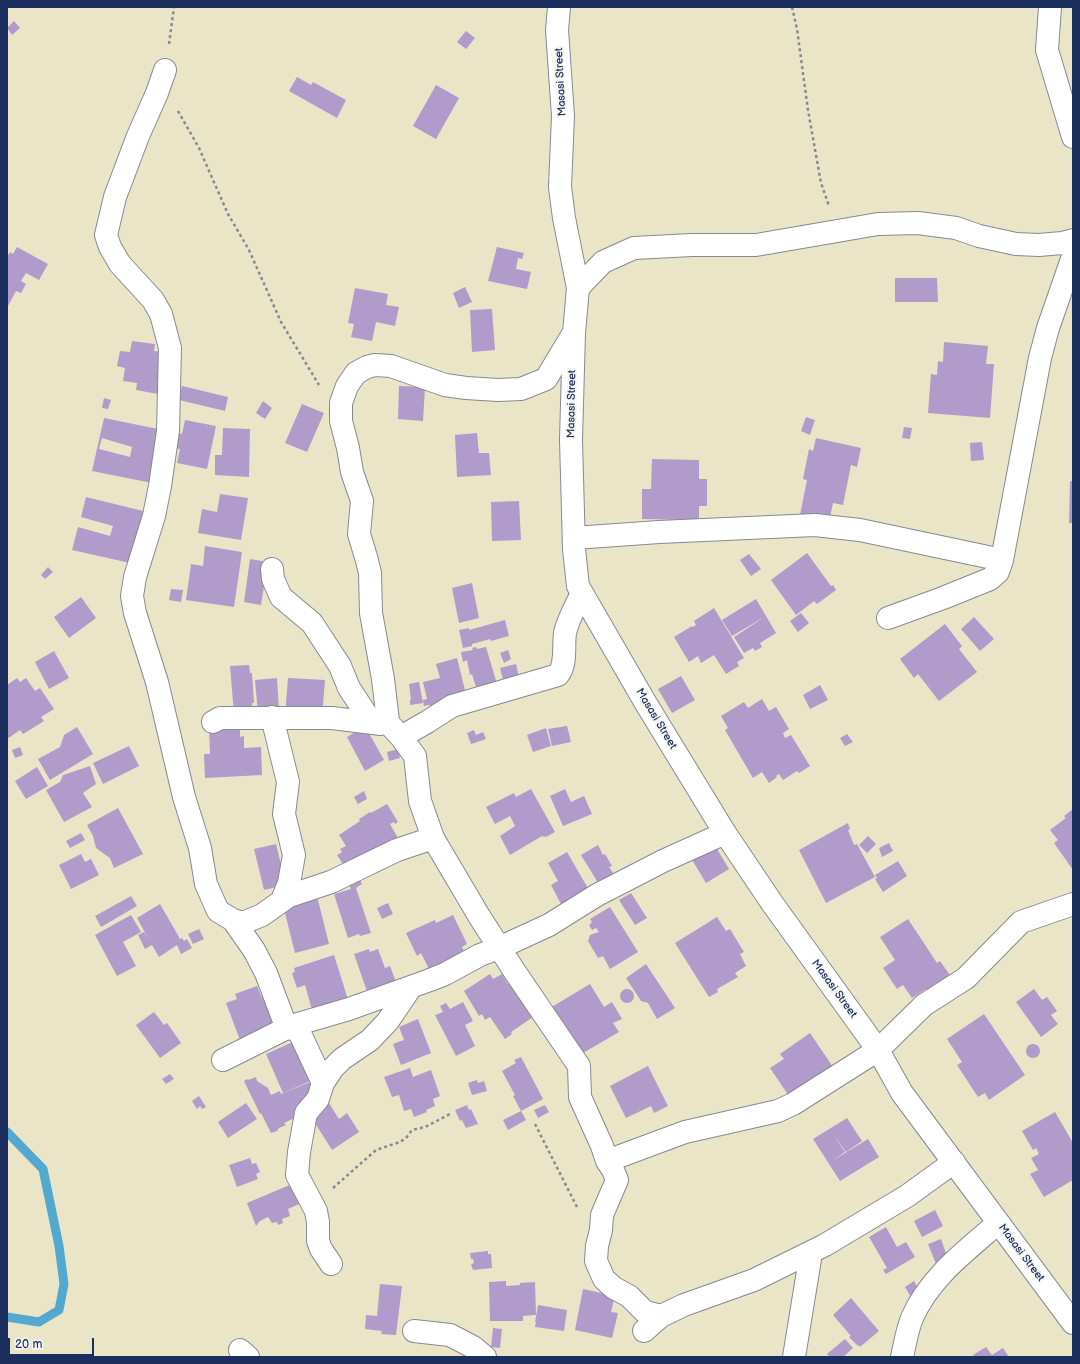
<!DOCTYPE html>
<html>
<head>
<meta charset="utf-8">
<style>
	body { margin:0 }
	#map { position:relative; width:1080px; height:1364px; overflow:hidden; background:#ebe5c8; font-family:"Balsamiq Sans",sans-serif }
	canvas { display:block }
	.frame { position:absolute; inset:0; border:8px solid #1b2f5e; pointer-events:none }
	.scale { position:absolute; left:8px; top:1338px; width:86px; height:18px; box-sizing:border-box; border:2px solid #1b2f5e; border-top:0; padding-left:5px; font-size:12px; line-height:14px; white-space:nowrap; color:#1b2f5e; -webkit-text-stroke:3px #f6f6f2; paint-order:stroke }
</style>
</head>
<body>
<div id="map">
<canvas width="1080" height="1364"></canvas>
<div class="frame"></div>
<div class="scale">20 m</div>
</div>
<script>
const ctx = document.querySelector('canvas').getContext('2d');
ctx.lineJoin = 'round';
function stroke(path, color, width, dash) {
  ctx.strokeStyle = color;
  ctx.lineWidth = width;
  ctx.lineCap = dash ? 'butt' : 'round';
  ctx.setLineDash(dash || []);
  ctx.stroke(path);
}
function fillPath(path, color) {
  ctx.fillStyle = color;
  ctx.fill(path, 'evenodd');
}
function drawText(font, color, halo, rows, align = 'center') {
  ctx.font = font + ' "Balsamiq Sans",sans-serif';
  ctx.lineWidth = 4;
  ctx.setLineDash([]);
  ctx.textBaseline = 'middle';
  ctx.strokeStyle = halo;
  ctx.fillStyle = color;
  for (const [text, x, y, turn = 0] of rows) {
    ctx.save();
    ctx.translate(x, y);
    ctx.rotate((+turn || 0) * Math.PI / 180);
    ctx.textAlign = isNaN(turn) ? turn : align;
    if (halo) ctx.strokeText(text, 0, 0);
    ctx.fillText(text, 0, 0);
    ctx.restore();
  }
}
const stream = new Path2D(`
	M7,1132L43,1169L59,1246L64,1284L59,1310L39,1322L7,1317`);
const building = new Path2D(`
	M14,21L20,28L12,35L7,28Z
	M466,31L475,38L466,49L457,42Z
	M297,77L311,85L313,82L346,100L337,118L289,91Z
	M436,85L459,98L436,139L413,126Z
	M17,247L48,264L39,280L26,273L21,281L26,284L21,293L16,291L8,306L7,305V257L10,252L13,254Z
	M497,247L524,253L522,259L518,258L516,269L531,272L527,289L488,281Z
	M895,278H937L938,302H895Z
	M465,287L472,302L459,308L453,293Z
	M355,288L388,294L386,305L399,307L395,326L376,322L372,341L351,337L354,324L348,323Z
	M492,309L495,350L472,352L470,310Z
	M132,341L155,344L154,351L165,352L158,394L136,390L137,383L123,381L125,368L117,366L120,351L130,352Z
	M944,342L988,346L986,364H994L990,418L928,413L931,374L937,375L938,361L943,362Z
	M182,386L228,397L225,411L179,400Z
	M399,386L425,387L423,421L398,419Z
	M104,398L111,400L108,409L102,408Z
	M263,401L272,408L265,419L256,413Z
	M302,404L324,413L307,452L285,443Z
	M806,417L815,420L810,435L801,431Z
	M104,418L163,430L152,483L92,471ZM102,438L132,447L130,457L99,449Z
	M185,420L216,426L207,469L177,463L180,449L175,448L178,433L182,434Z
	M904,427L912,428L910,439L902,438Z
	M223,428L250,429L249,477L215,475V455H222Z
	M477,433L479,453H489L491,475L457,477L455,435Z
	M816,438L861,448L857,467L851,465L843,505L833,503L829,522L800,515L807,480L803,479L809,449L813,451Z
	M982,442L984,460L971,461L970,443Z
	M652,459L699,460V479H707V506H699V520L642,519V489H651Z
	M1070,481H1073V523H1069Z
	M220,494L248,498L241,540L198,533L202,509L217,512Z
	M86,497L143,511L130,563L72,550L78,527L110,536L113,526L81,517Z
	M519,501L521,540L492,541L491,502Z
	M205,546L242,552L234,607L186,600L191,564L203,566Z
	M807,553L831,586L833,585L836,590L817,604L814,601L796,615L771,580Z
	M749,554L761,569L751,576L740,560Z
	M250,559L268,562L261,605L244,602Z
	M48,567L53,572L45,579L41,575Z
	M472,583L479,618L459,623L452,588Z
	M171,589L183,590L181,602L169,600Z
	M81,597L96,618L69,638L54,617Z
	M756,599L766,616L732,636L722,620Z
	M714,608L744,658L737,662L739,666L726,674L714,655L701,663L698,656L689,662L674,637L692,626L693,627L696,625L694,621Z
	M801,613L809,623L798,632L790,621Z
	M766,616L776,633L760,643L762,647L755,651L753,648L744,653L734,637Z
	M974,617L994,639L980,651L961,629Z
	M505,620L509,636L491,641L490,639L472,644V646L463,648L459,630L469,628V630Z
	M945,624L962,646L959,649L977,672L939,701L918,674L914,678L900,659Z
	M476,647L477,649L486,647L497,684L477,690L472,674L470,675L467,660L463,662L461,652L473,650L472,648Z
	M508,650L511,659L504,663L500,653Z
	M54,651L69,678L49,689L35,662Z
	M457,658L467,698L432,707L429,705L424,706L423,700L427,699L423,682L440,678L436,664Z
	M516,664L519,677L503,680L500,668Z
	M249,665L250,673H252L254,703H252V713L234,714L230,666Z
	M681,676L695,700L672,713L658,689Z
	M17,678L20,682L26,678L35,691L40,688L54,709L41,717L44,721L23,734L20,730L7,739V685Z
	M277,678L279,712L258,714L255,680Z
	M288,678L325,680L322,717L285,715Z
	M419,682L423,703L410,705V700H411L409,684Z
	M820,685L828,700L810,709L803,695Z
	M762,699L769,711L776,707L789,729L783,733L785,738L791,735L810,766L799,773L797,771L783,780L779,774L776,776L777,777L769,783L762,772L753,778L725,730L728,728L721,716L744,702L748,708Z
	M240,725V737L244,736V748L261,747L262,775L205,778L204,754H210L209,727Z
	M365,726L384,760L365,771L347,737Z
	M567,726L571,742L552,746L548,729Z
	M77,727L93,754L50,780L38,759L60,747L64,735Z
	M546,728L551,746L533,752L527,735Z
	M474,730L476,735L483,732L486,739L471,744L467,733Z
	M847,734L853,742L845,746L840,738Z
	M129,746L139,766L103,784L93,763Z
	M20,747L23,755L15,758L12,750Z
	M398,749L400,758L389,761L387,752Z
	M90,766L96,784L83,793L92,807L64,822L46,790L60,782L63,775Z
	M37,767L48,786L26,799L15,781Z
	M531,789L555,832L546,837L542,836L510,855L500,836L515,826L510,816L495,824L486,807L514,793L516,797Z
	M565,789L571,802L584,796L592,814L563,826L550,796Z
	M364,791L367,799L358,804L354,797Z
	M387,804L398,822L395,824L394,822L390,824L398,838L348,872L337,855L342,852L340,849L346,846L339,835L360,821L359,819L370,812L371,813Z
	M118,808L143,854L114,868L110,858L96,848L93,836L87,825Z
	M1073,809V870L1054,843L1058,840L1050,830L1066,818L1064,816Z
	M848,823L850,829L848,830L854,845L857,844L875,877L826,903L799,850Z
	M81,833L85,840L70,848L66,841Z
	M868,836L876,844L867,853L859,845Z
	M711,839L729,869L706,883L688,853Z
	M889,843L893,851L882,857L879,848Z
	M276,844L286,885L264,890L254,849Z
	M598,845L603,855L605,854L612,866L609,867L616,877L600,886L581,855Z
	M567,852L589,890L562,906L551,885L558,881L548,863Z
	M81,854L85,862L91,859L99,875L71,889L59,865Z
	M898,861L907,876L883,892L875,879L877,878L875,875Z
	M357,874L362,884L356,888L371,933L360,936L359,934L348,938L334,894L351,889L347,879Z
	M631,893L647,918L635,925L619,900Z
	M131,896L137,906L101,927L95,916Z
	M317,896L329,944L295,953L283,905Z
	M388,903L393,914L382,919L377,908Z
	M160,904L179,937V939L182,938L184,941L187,939L192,948L181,954L177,945L159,957L152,945L145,949L138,935L144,932L149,940L137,918Z
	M610,907L638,952L610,969L603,956L598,958L588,941L590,935L599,932L596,928L592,930L589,925L592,922L590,919Z
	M131,915L141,932L123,942L136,966L117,976L95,935Z
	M453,915L467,944L462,947L468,960L432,975L421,953L417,956L406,933L435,920L436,923Z
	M717,917L726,931L730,929L744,952L740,954L746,966L735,973L738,977L717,989L718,992L709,997L675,943Z
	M908,919L937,963L940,961L952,978L929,994L926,989L912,998L903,985L897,989L883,968L895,960L880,937Z
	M199,929L204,939L193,944L188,934Z
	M369,949L370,952L378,949L385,968L390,966L399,990L369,997L354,954Z
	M334,955L350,1006L314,1017L305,985L297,988L292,973L295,972L294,968Z
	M646,964L675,1008L657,1019L648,1003L641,1001L626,978Z
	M490,974L493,979L502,974L508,984L516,979L536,1015L511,1032L512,1034L505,1039L490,1017L485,1020L482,1014L479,1016L464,991Z
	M590,984L604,1007L612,1002L622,1019L613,1023L619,1032L578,1056L550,1008Z
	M257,986L262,998L269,995L279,1021L240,1040L226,1003L237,999L235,994Z
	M620 996a7 7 0 1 1 14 0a7 7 0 1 1-14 0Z
	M1034,989L1042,1000L1047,997L1057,1011L1051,1015L1058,1024L1041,1037L1016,1002Z
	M463,1002L473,1021L465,1025L475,1046L456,1056L435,1015L443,1012L440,1006L446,1003L450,1009Z
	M154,1012L164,1025L167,1023L181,1043L160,1058L136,1025Z
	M984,1014L1025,1075L989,1100L985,1093L978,1097L957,1065L962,1062L947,1039Z
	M418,1019L431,1053L401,1065L393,1044L404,1040L399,1027Z
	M810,1033L835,1070L791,1099L770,1068L784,1059L780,1054Z
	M295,1041L315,1079L283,1093L266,1054Z
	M1026 1051a7 7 0 1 1 14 0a7 7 0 1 1-14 0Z
	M521,1057L543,1099L521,1111L513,1096L515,1095L502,1071L516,1063L514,1060Z
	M648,1066L668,1106L654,1113L651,1106L626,1118L610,1086Z
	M410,1068L413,1077L431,1070L440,1096L433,1099L435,1106L426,1110L427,1112L414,1117L411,1109L404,1111L399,1095L392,1097L384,1077Z
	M170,1074L174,1079L166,1084L162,1079Z
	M256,1077L257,1081L268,1088L271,1095L280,1091L281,1094L310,1082L318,1095L299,1116L284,1123L286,1125L279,1128L277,1131L271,1133L261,1113L260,1114L244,1081L247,1079L248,1080Z
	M477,1080L478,1083L484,1081L487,1091L472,1095L468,1083Z
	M199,1096L206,1107L202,1109L200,1106L197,1109L192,1101Z
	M327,1100L339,1119L347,1113L359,1132L332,1150L308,1112Z
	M246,1103L257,1119L228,1138L218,1122Z
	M467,1105L469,1110L471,1109L478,1124L466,1128L462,1120L460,1121L455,1110Z
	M545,1105L549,1112L538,1118L534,1110Z
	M521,1111L526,1120L508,1130L503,1120Z
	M1055,1112L1073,1143V1180L1044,1197L1030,1174L1038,1170L1031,1158L1039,1154L1036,1148L1033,1150L1022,1131Z
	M847,1118L862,1141L846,1152L833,1134L845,1152L832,1161L868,1139L879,1157L840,1181L813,1139Z
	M250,1158L252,1164L256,1163L260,1172L256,1174L258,1179L237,1187L229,1165Z
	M292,1184L299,1204L288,1209L290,1216L282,1219L283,1223L278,1225L277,1222L272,1223L268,1217L260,1221L256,1226L247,1203Z
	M935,1210L943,1226L922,1237L914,1221Z
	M886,1227L897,1247L906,1242L915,1257L886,1274L883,1270L887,1268L869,1237Z
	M941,1239L948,1259L936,1264L928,1244Z
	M488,1251V1254H491L492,1268L473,1270L471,1264L474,1263L473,1259H471L470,1253Z
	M506,1281V1286L520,1285V1283L535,1282L536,1315L523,1316V1321H490L489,1282Z
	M914,1281L921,1294L912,1299L905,1287Z
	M380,1284L402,1286L396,1335L381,1334L382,1331L365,1329L366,1315L377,1316Z
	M583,1289L615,1296L611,1312L618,1313L612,1338L575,1330Z
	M851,1298L879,1331L860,1347L859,1345L858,1346L849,1337L851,1336L833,1315Z
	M538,1305L567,1310L564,1331L535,1327L536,1322H535Z
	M493,1328L502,1329L500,1348L491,1347Z
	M845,1339L853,1348L843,1357H830L827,1354Z
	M986,1347L992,1355L1003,1348L1009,1357H975L973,1355Z`);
const path = new Path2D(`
	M792,7L797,29L808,110L821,183L829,206
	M169,44L174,7
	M178,111L199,148L228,214L249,250L281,322L319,385
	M535,1124L577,1207
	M333,1188L376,1150L400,1142L406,1138L412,1130L425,1127L452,1113`);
const street = new Path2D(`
	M559,7L557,30L563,116L560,187L564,218L578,288L574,333L571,440L574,549L578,586L645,702L725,833L772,903L878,1050L902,1093L1073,1323
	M1050,7L1047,50L1073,137
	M165,70L157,93L138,136L115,197L106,235L110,247L120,264L153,300L161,314L170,348L168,431L160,486L154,516L135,577L132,596L135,613L157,682L184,797L200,848L206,884L218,911L233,920L243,923L262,915L289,896L331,882L397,850L433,838
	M578,288L603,262L634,248L692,245H756L878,224L918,223L956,228L979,236L1016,244L1039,245L1062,243L1073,240
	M573,334L546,379L521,389L498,390L466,388L445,385L391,366L375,365L367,367L356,373L347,386L341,403V421L348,448L352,472L362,501L359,534L366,557L370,573L371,613L383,679L388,721L390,725L401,737L415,756L420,801L433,838L479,916L515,972L579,1066L580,1097L602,1146L607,1161L613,1170L617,1180L602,1215L601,1230L597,1246L596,1261L604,1279L614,1288L629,1296L645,1312L661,1316
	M574,538L659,532L815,525L860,530L1002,560
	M272,569L273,579L281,597L312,623L340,666L349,688L372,723
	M888,618L943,598L990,579L998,572L1002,560L1040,358L1048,328L1073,256
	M272,717L288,782L284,814L294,855L289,883L282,900
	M213,722L220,718H332L381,724
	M401,737L427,722L452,706L558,675C567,664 563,646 565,633C568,619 576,606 582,593
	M233,920L254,950L266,973L287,1029
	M296,1025L323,1083
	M223,1060L291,1026L349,1009L430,980L445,974L480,955L499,948L549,925L597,895L663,861L725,833
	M607,1161L685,1132L778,1111L793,1104L878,1050L924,1005L966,978L1021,922L1073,904
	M331,1264L321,1249L318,1241V1222L316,1211L297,1175L299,1152L306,1113L318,1099L323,1083L333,1068L342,1059L370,1040L388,1021L411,987
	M414,1331L450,1335L473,1347L485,1357
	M644,1331L661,1316L684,1305L754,1280L825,1245L907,1196L954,1162
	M240,1350L248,1357
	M794,1357L811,1253
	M902,1357C905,1344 907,1330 912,1318C929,1278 966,1251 998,1223`);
const streetNames = [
	["Masasi Street",561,82,-93],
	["Masasi Street",572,404,-89],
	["Masasi Street",656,719,59],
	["Masasi Street",834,989,54],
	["Masasi Street",1021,1253,53]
];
stroke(stream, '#53a8cf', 9);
fillPath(building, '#b09bca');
stroke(street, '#838a93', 24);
stroke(path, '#838a93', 2.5, [3, 3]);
stroke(street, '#fff', 22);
drawText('11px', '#1b2f5e', '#f6f6f2', streetNames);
</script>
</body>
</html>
